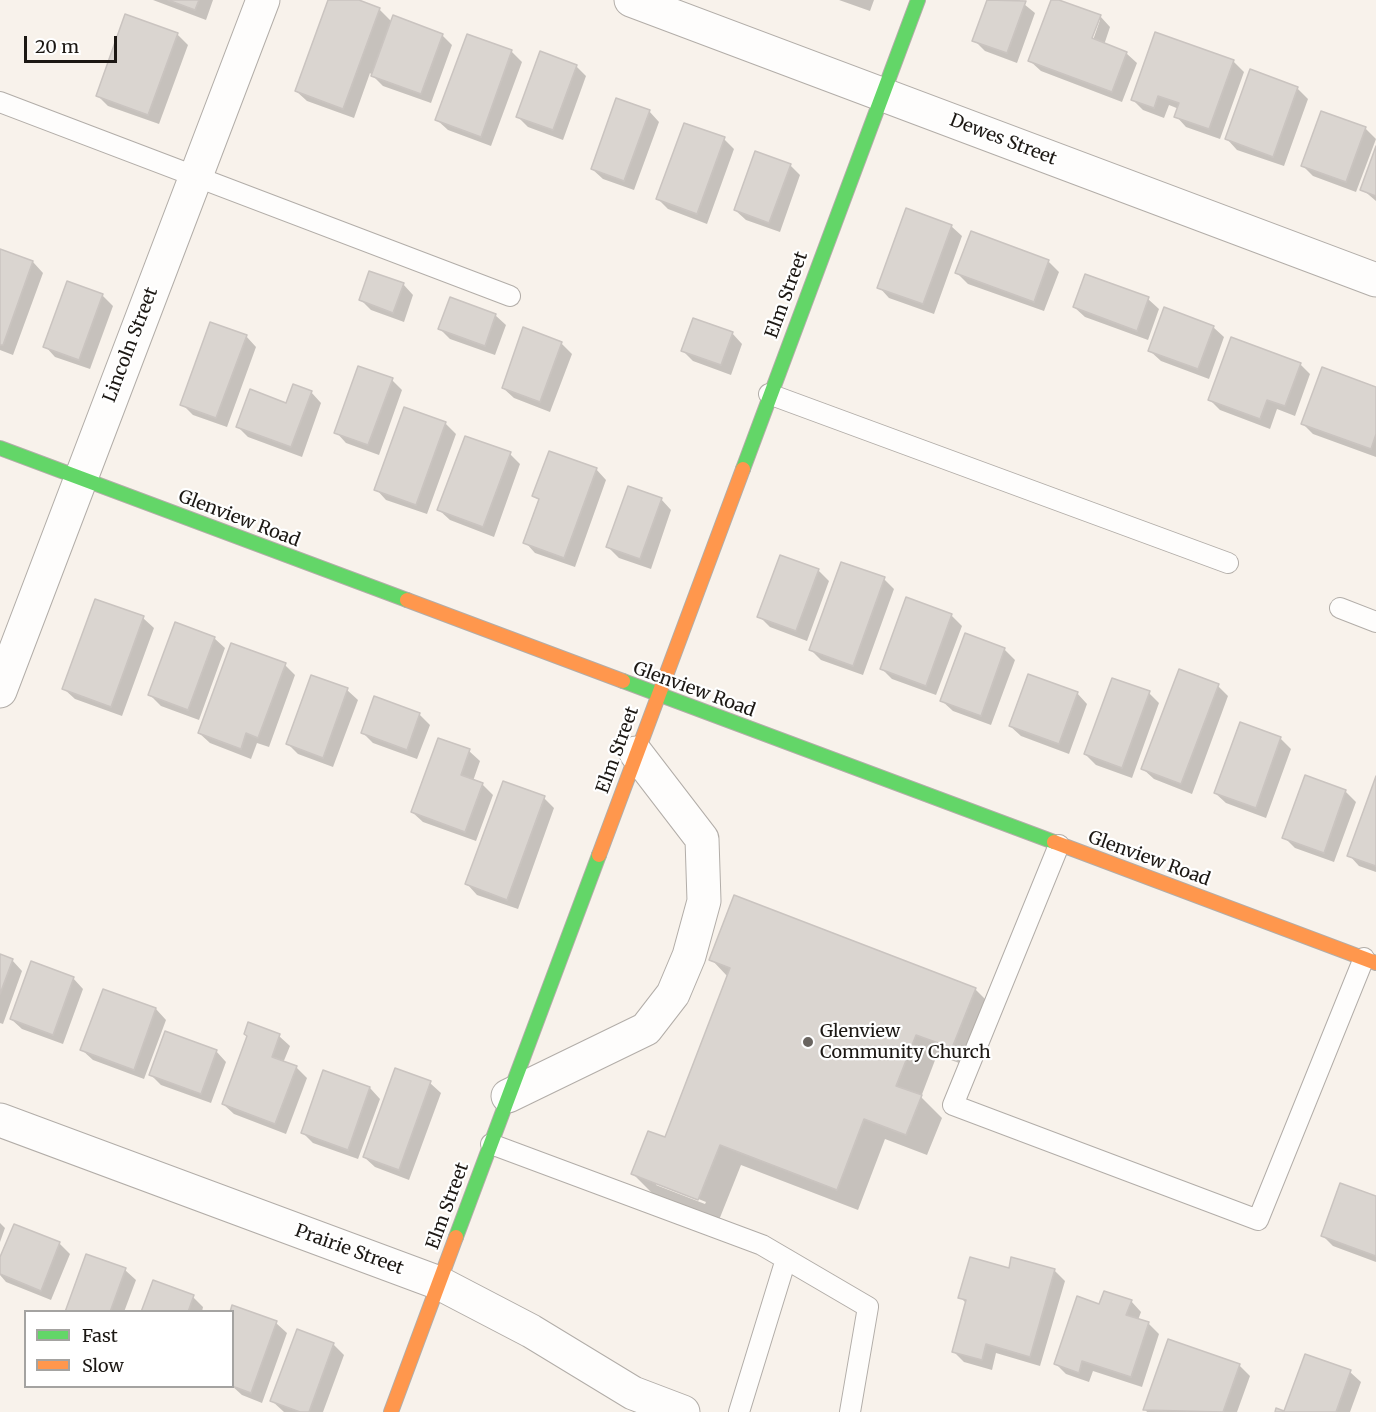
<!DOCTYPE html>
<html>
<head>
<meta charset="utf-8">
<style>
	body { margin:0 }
	#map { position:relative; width:1376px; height:1412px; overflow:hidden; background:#f8f2eb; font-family:Merriweather,serif }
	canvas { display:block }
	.legend { position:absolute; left:24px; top:1310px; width:210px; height:78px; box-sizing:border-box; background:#fff; border:2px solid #a4a3a1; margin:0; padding:8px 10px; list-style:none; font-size:18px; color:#1c1814 }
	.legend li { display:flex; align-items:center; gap:12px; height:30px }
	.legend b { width:30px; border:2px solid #a4a3a1 }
	.scale { position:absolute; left:24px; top:36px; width:93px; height:27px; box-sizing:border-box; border:3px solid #1c1814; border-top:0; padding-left:8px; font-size:18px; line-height:21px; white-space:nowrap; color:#1c1814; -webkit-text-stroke:4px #fff; paint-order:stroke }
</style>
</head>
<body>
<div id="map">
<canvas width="1376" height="1412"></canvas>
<ul class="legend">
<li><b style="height:8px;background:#63d668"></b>Fast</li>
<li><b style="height:8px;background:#ff974d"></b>Slow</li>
</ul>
<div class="scale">20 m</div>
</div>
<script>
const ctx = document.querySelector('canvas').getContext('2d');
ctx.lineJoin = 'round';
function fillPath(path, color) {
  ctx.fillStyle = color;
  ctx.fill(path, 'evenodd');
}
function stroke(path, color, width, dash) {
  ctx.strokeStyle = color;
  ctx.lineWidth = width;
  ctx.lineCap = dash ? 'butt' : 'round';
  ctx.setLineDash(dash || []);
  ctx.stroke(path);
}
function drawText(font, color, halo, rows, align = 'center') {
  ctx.font = font + ' Merriweather,serif';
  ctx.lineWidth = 4.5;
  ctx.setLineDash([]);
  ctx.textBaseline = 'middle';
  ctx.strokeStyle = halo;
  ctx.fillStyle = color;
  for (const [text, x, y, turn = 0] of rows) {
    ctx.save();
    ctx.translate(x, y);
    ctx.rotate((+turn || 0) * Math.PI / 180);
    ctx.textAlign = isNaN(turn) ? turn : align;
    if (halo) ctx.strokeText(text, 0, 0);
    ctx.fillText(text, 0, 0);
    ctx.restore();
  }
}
const shadow = new Path2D(`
	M153,0H213L206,20Z
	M329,0H355L379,9L392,22L442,35L452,45L431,103L383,86L370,73L354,118L307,101L296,91Z
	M839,0H874L870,11Z
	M989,0H1019L1035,13L1017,63L985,51L974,40Z
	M1053,0L1100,16L1110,27L1104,45L1126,53L1137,63L1122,102L1041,71L1030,61ZM1097,20H1100L1091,46L1088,45Z
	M1156,33L1234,62L1244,72L1220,139L1186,127L1176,116L1179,109L1169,105L1164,118L1143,110L1132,99Z
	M177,34L188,45L159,124L108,106L97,95Z
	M511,51L522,62L491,146L448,130L437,120Z
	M576,66L586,76L563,140L528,127L518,117Z
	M1297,88L1308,99L1284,166L1237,150L1227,139Z
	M649,111L659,122L634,190L603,179L592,169Z
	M1365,128L1376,139L1356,192L1313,176L1303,166Z
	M724,139L734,149L707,224L668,209L658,199Z
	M1376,151V201L1362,189Z
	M790,165L800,175L780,232L746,220L735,210Z
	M951,226L962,236L934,314L889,298L879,287Z
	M0,250L33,262L43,273L13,355L0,350Z
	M1048,261L1059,272L1044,311L968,284L957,273Z
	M1086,276L1148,299L1159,309L1148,340L1085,317L1074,307Z
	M403,284L413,295L404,322L371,310L361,300Z
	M102,295L113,306L90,369L55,357L45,346Z
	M495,315L506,325L495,355L450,339L440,329Z
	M1213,327L1224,337L1209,379L1161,361L1150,351Z
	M732,333L742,344L731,375L693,361L683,351Z
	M246,336L256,347L227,427L193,415L182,404Z
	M561,343L572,354L550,412L514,398L503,388Z
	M1300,364L1310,374L1295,416L1277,409L1270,429L1220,410L1210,400Z
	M392,380L402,390L379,455L346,443L336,432Z
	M1376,388V457L1313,434L1303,424Z
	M311,392L321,403L302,457L248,437L238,427Z
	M405,409L446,424L456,434L427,514L386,500L376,489Z
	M510,454L520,464L494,537L450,520L439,510Z
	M596,469L606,480L575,567L535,553L525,542L540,501L534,496Z
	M661,499L671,510L651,569L619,558L608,547Z
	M818,570L829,581L807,641L770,627L759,616Z
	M884,579L894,589L863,675L821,660L811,650Z
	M951,615L962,626L936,695L892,679L882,669Z
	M143,618L154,628L122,716L75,699L64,689Z
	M214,638L225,648L199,720L161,706L150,695Z
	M1004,649L1015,660L991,725L953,711L942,701Z
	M285,665L295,675L269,747L257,743L251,759L210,743L199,733Z
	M312,677L347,690L358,700L333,767L298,754L288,744Z
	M1218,686L1228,696L1192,794L1154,779L1143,769Z
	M1077,693L1087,704L1069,754L1021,736L1010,726Z
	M1149,693L1159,703L1132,778L1096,765L1085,754Z
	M419,714L430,725L417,759L373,743L362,732Z
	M1240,724L1281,739L1291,749L1266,818L1226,803L1215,793Z
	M469,751L480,761L473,781L482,784L493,795L476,841L423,822L412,812Z
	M1306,777L1346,792L1356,802L1334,862L1295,848L1284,837Z
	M1376,780V872L1359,866L1349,855Z
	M544,798L554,808L518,909L477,895L467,884Z
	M0,956L12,960L22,971L3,1024L0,1023Z
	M711,959L975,989L996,1010L973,1068L937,1055L921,1097L942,1118L927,1155L885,1139L858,1210L741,1165L719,1220L654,1195L633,1174L665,1139L728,977ZM656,1182L706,1202L705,1204L656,1185Z
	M73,978L83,989L63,1044L22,1029L11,1019Z
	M104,990L156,1009L166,1020L144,1079L93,1060L82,1050Z
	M279,1036L290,1046L283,1063L296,1067L307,1078L286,1134L234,1114L223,1104Z
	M216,1051L226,1062L211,1103L161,1085L151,1075Z
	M430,1083L441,1093L409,1180L375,1167L364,1157Z
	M370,1088L380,1099L358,1159L313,1143L302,1132Z
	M1376,1198V1262L1333,1246L1323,1236Z
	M0,1223L5,1228L0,1242Z
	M59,1243L70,1254L51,1300L6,1282L0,1275V1261Z
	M125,1270L136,1280L124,1312H67Z
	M1010,1270H1054L1065,1281L1040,1366L996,1353L992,1370L964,1362L953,1351L967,1304L960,1297Z
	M193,1297L203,1307L202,1312H143Z
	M1131,1301L1141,1312L1138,1320L1149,1324L1159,1334L1142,1387L1093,1371L1089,1382L1066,1374L1056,1364L1100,1306Z
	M276,1323L287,1333L262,1403L242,1395L232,1386Z
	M297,1331L334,1345L344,1355L323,1412H284L272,1401Z
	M1239,1365L1250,1376L1237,1412H1147L1145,1409Z
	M1350,1372L1361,1382L1350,1412H1286Z`);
const building = new Path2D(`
	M168,0H199L195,10Z
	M328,0H359L380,8L343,109L295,91Z
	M987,0L1026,1L1007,53L972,41Z
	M1051,0H1059L1101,15L1092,38L1127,52L1112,92L1028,61Z
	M125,14L178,33L148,115L96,96Z
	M393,15L443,34L421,94L371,76Z
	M1155,32L1234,60L1209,129L1174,117L1179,103L1158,96L1154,108L1131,100Z
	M467,34L512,50L481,137L435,120Z
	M540,51L577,65L553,130L516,117Z
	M1250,69L1298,87L1273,157L1225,139Z
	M616,98L650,110L624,181L591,169Z
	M1321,111L1366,127L1346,182L1301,166Z
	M684,123L725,137L697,214L656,199Z
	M1376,146V196L1360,190Z
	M755,151L791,164L769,223L734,210Z
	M906,208L952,225L923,304L877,288Z
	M971,231L1049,260L1034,302L955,273Z
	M0,249L33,261L3,345H0Z
	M369,271L404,283L393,313L359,300Z
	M1085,274L1149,297L1137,331L1073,307Z
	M67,281L103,294L79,360L43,347Z
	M450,297L496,314L485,346L438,329Z
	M1164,307L1214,326L1198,369L1148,351Z
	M693,318L733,332L721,365L681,351Z
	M210,322L247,335L216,418L180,405Z
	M523,327L562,342L540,402L502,388Z
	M1231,337L1301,363L1285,406L1267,400L1260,419L1208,400Z
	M358,366L393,378L368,445L334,433Z
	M1322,367L1376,387V434L1371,449L1301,424Z
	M293,384L312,391L291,447L236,427L250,389L286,403Z
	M404,407L446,422L416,505L374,490Z
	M465,436L511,452L483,527L437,510Z
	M549,451L597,468L564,558L523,543L539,499L532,496Z
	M628,486L662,498L640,559L606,547Z
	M780,555L819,569L796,631L757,617Z
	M841,562L885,577L853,666L809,650Z
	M906,597L952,614L926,686L880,669Z
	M95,599L144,616L111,707L62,689Z
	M175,622L215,637L188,710L148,695Z
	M965,633L1005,648L981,716L940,701Z
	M231,643L286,663L258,738L246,733L241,749L198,733Z
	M1179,669L1219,684L1181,784L1141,769Z
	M1028,674L1078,692L1059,744L1009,726Z
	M311,675L348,688L323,758L286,744Z
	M1112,678L1150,691L1122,768L1084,754Z
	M374,696L420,713L407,750L361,733Z
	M1240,722L1281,737L1256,808L1214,793Z
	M438,738L470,749L461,775L483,783L465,832L411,812Z
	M1305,775L1346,790L1324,853L1282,838Z
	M1376,776V866L1347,856Z
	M503,781L545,796L507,900L465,884Z
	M734,895L976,988L952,1048L916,1035L896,1086L922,1095L906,1135L864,1119L837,1190L720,1145L698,1200L631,1174L648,1131L665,1137L730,968L709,960Z
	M0,954L13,959L0,994Z
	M31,961L74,977L53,1035L10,1019Z
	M103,989L156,1008L134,1070L80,1050Z
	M248,1022L280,1034L272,1057L297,1066L275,1124L222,1104L247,1036L244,1034Z
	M165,1031L217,1050L201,1094L149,1075Z
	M395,1068L431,1081L399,1170L363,1157Z
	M323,1070L370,1087L348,1150L301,1133Z
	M1340,1183L1376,1196V1256L1321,1236Z
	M14,1224L60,1242L41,1291L0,1274V1257Z
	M86,1254L126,1268L110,1312H65Z
	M970,1257L1009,1268L1011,1257L1055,1269L1030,1357L986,1344L982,1360L952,1352L966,1300L958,1298Z
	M153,1280L194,1295L188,1312H141Z
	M1104,1291L1132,1300L1126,1315L1149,1322L1131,1377L1082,1361L1079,1373L1054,1364L1077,1296L1099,1304Z
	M232,1305L277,1321L251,1393L232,1386V1312H230Z
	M297,1329L334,1343L309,1412H300L270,1401Z
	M1168,1339L1240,1364L1223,1412L1143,1410Z
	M1305,1354L1351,1370L1336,1412H1275L1276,1408L1284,1411Z`);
const lane = new Path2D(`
	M0,102L510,296
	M769,394L1228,563
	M1340,608L1376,622
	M1059,845L953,1105L1258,1220L1364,958
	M491,1144L762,1245L868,1307L850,1412
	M739,1412L786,1259`);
const street = new Path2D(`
	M631,0L1376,280
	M0,691L263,0
	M508,1096L646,1029L673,994L689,956L704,901L702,839L636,753
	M0,1120L439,1283L531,1331L633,1393L683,1412`);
const fast = new Path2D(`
	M0,448L407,600
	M743,469L918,0
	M623,681L1054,842
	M456,1237L599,855`);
const slow = new Path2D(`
	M407,600L623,681
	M1054,842L1376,963
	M599,855L743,469
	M391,1412L456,1237`);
const markers = [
	[808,1042,6,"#69645f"]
];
const streetNames = [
	["Dewes Street",1003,140,21],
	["Elm Street",787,295,-70],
	["Lincoln Street",131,345,-69],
	["Glenview Road",239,519,21],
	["Glenview Road",694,690,20],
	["Elm Street",618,750,-70],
	["Glenview Road",1149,859,20],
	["Elm Street",448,1206,-70],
	["Prairie Street",349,1250,20]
];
const poiNames = [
	["Glenview",820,1032],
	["Community Church",820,1053]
];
fillPath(shadow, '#0003');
fillPath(building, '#dad5d0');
stroke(building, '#cac4c0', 1.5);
stroke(lane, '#b2ada8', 22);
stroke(street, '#b2ada8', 35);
stroke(fast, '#b2ada8', 16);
stroke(slow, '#b2ada8', 16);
stroke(lane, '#fefdfc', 20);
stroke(street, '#fefdfc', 33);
stroke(fast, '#63d668', 14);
stroke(slow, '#ff974d', 14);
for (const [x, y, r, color] of markers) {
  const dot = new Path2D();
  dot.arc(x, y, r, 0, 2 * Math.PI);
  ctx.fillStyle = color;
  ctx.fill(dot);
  stroke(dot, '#fff', 2);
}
drawText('18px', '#1c1814', '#fff', streetNames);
drawText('18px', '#1c1814', '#fff', poiNames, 'left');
</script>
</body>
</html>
